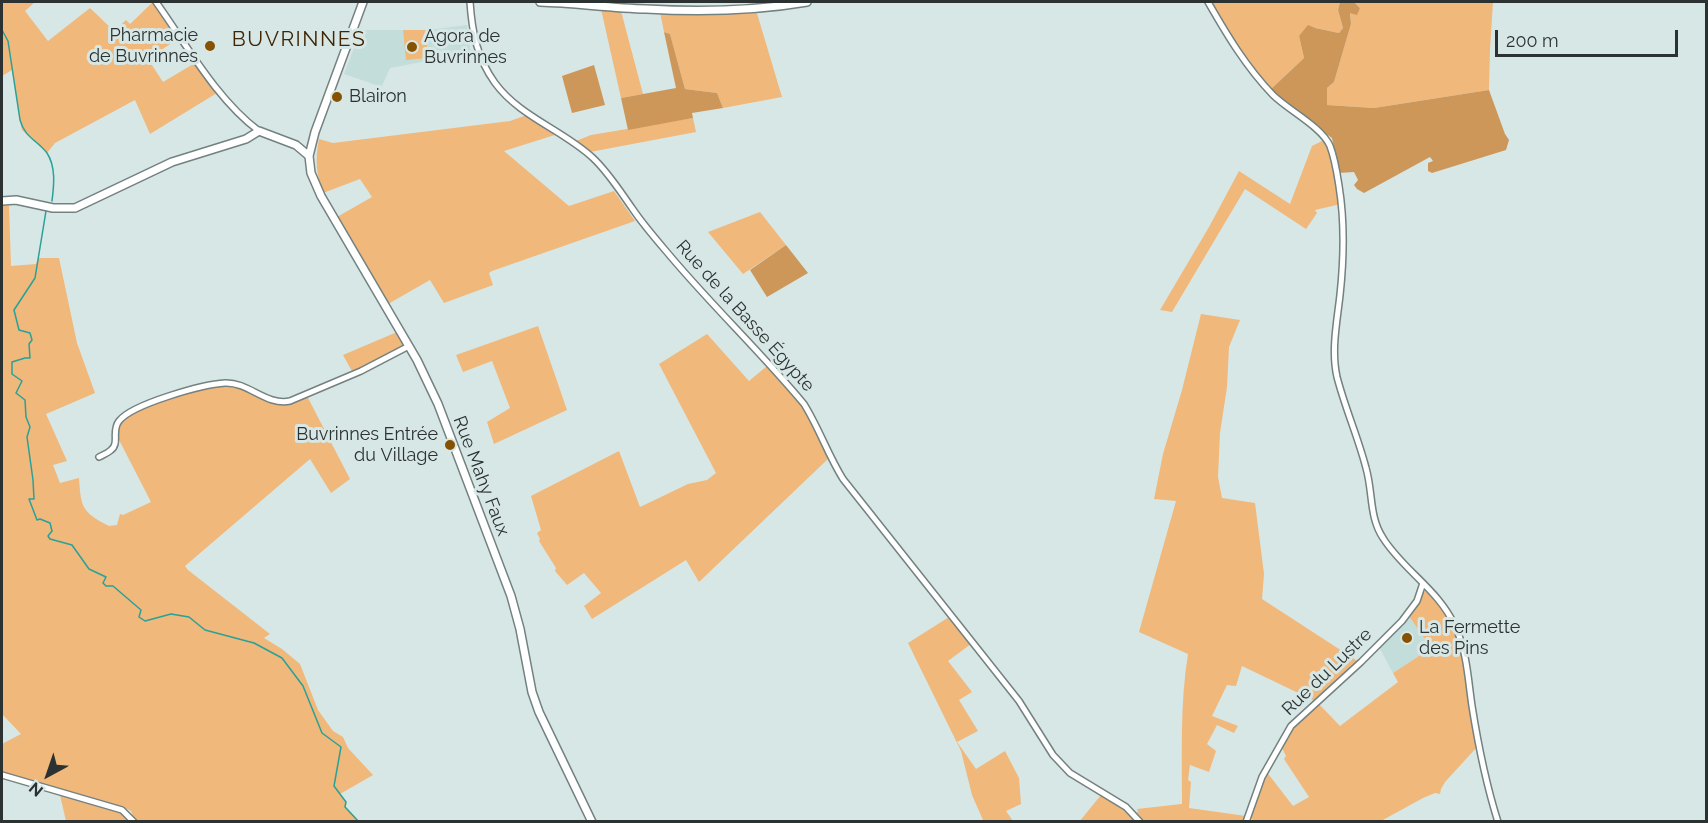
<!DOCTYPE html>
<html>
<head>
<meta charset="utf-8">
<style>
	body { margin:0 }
	#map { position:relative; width:1708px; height:823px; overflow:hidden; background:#d7e7e5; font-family:Raleway,sans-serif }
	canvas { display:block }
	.frame { position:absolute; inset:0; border:3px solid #2c3232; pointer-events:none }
	.north { position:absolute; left:18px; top:745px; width:60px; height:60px; -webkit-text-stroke:4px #d7e7e5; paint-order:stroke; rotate:220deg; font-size:16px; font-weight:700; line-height:24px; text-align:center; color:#2c3232 }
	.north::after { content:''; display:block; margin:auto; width:21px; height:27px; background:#2c3232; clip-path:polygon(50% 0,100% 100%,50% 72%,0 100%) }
	.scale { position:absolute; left:1495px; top:30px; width:183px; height:27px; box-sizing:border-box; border:3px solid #2c3232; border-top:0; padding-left:8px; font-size:18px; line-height:21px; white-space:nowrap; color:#2c3232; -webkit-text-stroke:4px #d7e7e5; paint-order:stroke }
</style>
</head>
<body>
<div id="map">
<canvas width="1708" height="823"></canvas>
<div class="frame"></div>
<div class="north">N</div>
<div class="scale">200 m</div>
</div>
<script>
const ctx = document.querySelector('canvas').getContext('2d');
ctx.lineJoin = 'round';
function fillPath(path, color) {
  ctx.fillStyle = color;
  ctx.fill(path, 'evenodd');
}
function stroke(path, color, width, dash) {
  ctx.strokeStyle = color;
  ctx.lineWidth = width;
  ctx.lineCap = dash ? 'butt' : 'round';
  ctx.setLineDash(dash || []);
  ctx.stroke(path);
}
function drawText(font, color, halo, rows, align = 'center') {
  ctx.font = font + ' Raleway,sans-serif';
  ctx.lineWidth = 6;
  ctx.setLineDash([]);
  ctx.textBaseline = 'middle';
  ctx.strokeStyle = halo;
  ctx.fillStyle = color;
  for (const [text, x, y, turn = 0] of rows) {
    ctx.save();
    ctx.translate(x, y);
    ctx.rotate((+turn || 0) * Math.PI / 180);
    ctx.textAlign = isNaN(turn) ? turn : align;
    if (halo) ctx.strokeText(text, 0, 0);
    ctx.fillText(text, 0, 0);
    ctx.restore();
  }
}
const built = new Path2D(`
	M467,25L471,55L432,60L390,68L382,86L376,85L344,74L361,30H428Z
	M1408,614L1431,648L1393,673L1378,645Z`);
const green = new Path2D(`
	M2,2H35L25,11L48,41L90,8L114,31L126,20L130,24L153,2L179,38L148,59L163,82L195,63L217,93L150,134L135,100L55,143L47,153L22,130L20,120L12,70L2,76Z
	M1210,2H1340L1338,10L1343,28L1339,33L1315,28L1299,36L1304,58L1270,90L1241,55Z
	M1354,2H1493L1490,50L1489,90L1374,108L1327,105V88L1334,82L1351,24L1350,12L1360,8Z
	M601,9L621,11L643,94L621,98Z
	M756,10L782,97L723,108L717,93L685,89L670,34L664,32L660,12Z
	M403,30H426L428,58L406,60Z
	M527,115L558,134L504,151L569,206L614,191L635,221L492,271L489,273L493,285L444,303L430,280L388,304L337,217L372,197L360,179L323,193C316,174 315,159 319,139L333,143L510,121Z
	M693,118L696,132L590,152L576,141L591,135Z
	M1324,140L1331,151L1341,204L1315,210L1317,213L1306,229L1245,189L1172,312L1160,310L1209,227L1239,171L1290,204L1312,146Z
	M2,205L9,206L11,266L36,264L38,258H59L77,343L95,393L46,414L67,461L53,465L60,483L79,478C81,508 82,512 109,526L117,525L120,514L123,515L151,502L116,434L121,420C150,404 207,379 241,387C251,389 260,398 270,401C278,403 298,397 307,396L350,479L331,493L310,459L185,566L188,570L270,634L264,638L282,649L300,664L318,710L333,731L343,737L348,748L373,775L340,794L346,802V807L359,821H135L131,811L127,809L63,792L2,774V744L21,734L2,714Z
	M760,212L786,245L743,274L708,232Z
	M1201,314L1240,320L1229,347L1227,387L1220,433L1218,477L1222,498L1255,503L1264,574L1262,599L1359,662L1315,701L1242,666L1236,686L1227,685L1212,716L1238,726L1234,733L1217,725L1207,744L1216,751L1209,772L1190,765L1188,780L1191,782L1189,808L1246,816L1244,821H1144L1137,813L1138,811L1137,809L1182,804C1182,754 1180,703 1188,654L1139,632L1176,501L1154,499L1163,454L1182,390Z
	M538,326L567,410L494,444L487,422L510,408L492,361L463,372L456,355Z
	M397,332L404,343L402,348L353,373L343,355Z
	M707,334L749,381L767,366L792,393L807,413L829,458L699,582L686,560L592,619L584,606L601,593L584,573L567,585L555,571L556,568L539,541L540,539L537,533L541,530L531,496L619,451L640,507L688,484L707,480L716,473L659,364Z
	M1426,591L1429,593L1446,613L1454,627L1462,649L1478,746L1445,782L1441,789L1440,794L1435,793L1423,798L1381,821L1256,822L1250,818L1266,771L1293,806L1309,797L1284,759L1286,756L1281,746L1292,728L1318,703L1340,726L1398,682L1393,673L1431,648L1409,616L1421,594Z
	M949,617L971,644L948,661L972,692L959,700L978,731L957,742L976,769L1005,751L1019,778L1021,804L1006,811L1013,821L983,820L972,795L961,751L908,643Z
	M60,795C83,801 113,804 131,821H66Z
	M1101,795L1122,808L1136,821L1079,822Z`);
const forest = new Path2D(`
	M1340,2H1354L1360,8L1357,15L1350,13L1351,24L1334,82L1327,88V105L1374,108L1489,90L1505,134L1509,140L1506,150L1432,173L1428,171V163L1433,161L1430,157L1364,193L1357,189L1354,185L1358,180L1354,172L1339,173L1332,138L1294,111L1270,90L1304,58L1299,36L1308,25L1315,28L1339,33L1343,28L1338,10Z
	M664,32L670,34L685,89L717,93L723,108L692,113L693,118L628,130L621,98L676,88Z
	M594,65L605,105L572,113L562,76Z
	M786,245L808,273L767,297L750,270Z`);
const stream = new Path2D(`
	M2,30L8,41L20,120C25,138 37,140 47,153C56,167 54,185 52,201
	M46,211L35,278L14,310L19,330L30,333L32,340L29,344L30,358H25L12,362V374L22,381L16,393L25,400L26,417L30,427L27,437L33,480L34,499H29L37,520L40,519L50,523L52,531L48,536L50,539L72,545L89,569L106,577L103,583L106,586H113L141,610L139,617L145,621L171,614L189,617L205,630L254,643L282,658L303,686L322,733L341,747L334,786L346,802L345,807L359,822`);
const minor = new Path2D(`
	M156,2C186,44 217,100 259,131
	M470,2C472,32 477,58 495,83C520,117 563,130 593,158C608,172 620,191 632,208C642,223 654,237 666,251C710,304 760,351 804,404C819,428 828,455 843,479L1019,701L1053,755L1070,773L1126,807L1140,822
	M1208,2C1227,35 1246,67 1273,95C1288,110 1322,127 1330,146C1335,159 1337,173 1339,186C1345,223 1344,258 1340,295C1337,322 1331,350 1337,377C1345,408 1358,437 1366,468C1373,492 1369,517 1383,538C1403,570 1439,590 1455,626C1467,651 1468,679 1472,706C1478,744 1486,784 1498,822
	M99,457C103,455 108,453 111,450C120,443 111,431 119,421C132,404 204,384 225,383C249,382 266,406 290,401L361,371L409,346
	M2,775L122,810L134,822
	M1246,822L1262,777L1291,726L1361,662L1402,621L1417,601L1423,583`);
const tertiary = new Path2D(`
	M363,2L315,132L309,156L311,173L321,196L417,360L438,404L511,596L520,629L532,692L539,712L592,822
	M540,2C575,3 610,8 646,9C699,12 754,11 807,2
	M2,201L16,200L53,208H75L172,162L246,139L259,131L296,145L309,156`);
const markers = [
	[210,46,6,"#865100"],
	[412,47,6,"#865100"],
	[337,97,6,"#865100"],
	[450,445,6,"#865100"],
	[1407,638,6,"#865100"]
];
const poiNames = [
	["Pharmacie",198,36,"right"],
	["de Buvrinnes",198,57,"right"],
	["Agora de",424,37],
	["Buvrinnes",424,58],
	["Blairon",349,97],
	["Buvrinnes Entrée",438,435,"right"],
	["du Village",438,456,"right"],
	["La Fermette",1419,628],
	["des Pins",1419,649]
];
const streetNames = [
	["Rue de la Basse Égypte",745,316,48],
	["Rue Mahy Faux",481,476,69],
	["Rue du Lustre",1327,672,-44]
];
const quarterNames = [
	["BUVRINNES",299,40]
];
fillPath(built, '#c3ddda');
fillPath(green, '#f0b87b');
fillPath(forest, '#ce975a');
stroke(stream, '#28a199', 1.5);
stroke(minor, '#738180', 8);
stroke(tertiary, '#738180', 10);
stroke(minor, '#fff', 5);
stroke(tertiary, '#fff', 7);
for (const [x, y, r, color] of markers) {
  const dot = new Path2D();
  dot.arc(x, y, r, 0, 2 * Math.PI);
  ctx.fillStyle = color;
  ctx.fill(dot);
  stroke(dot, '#d7e7e5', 2);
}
drawText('18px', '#2c3232', '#d7e7e5', poiNames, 'left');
drawText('18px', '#2c3232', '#d7e7e5', streetNames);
ctx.letterSpacing = '1.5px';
drawText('21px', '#3f2504', '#d7e7e5', quarterNames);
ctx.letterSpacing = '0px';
</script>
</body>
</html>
